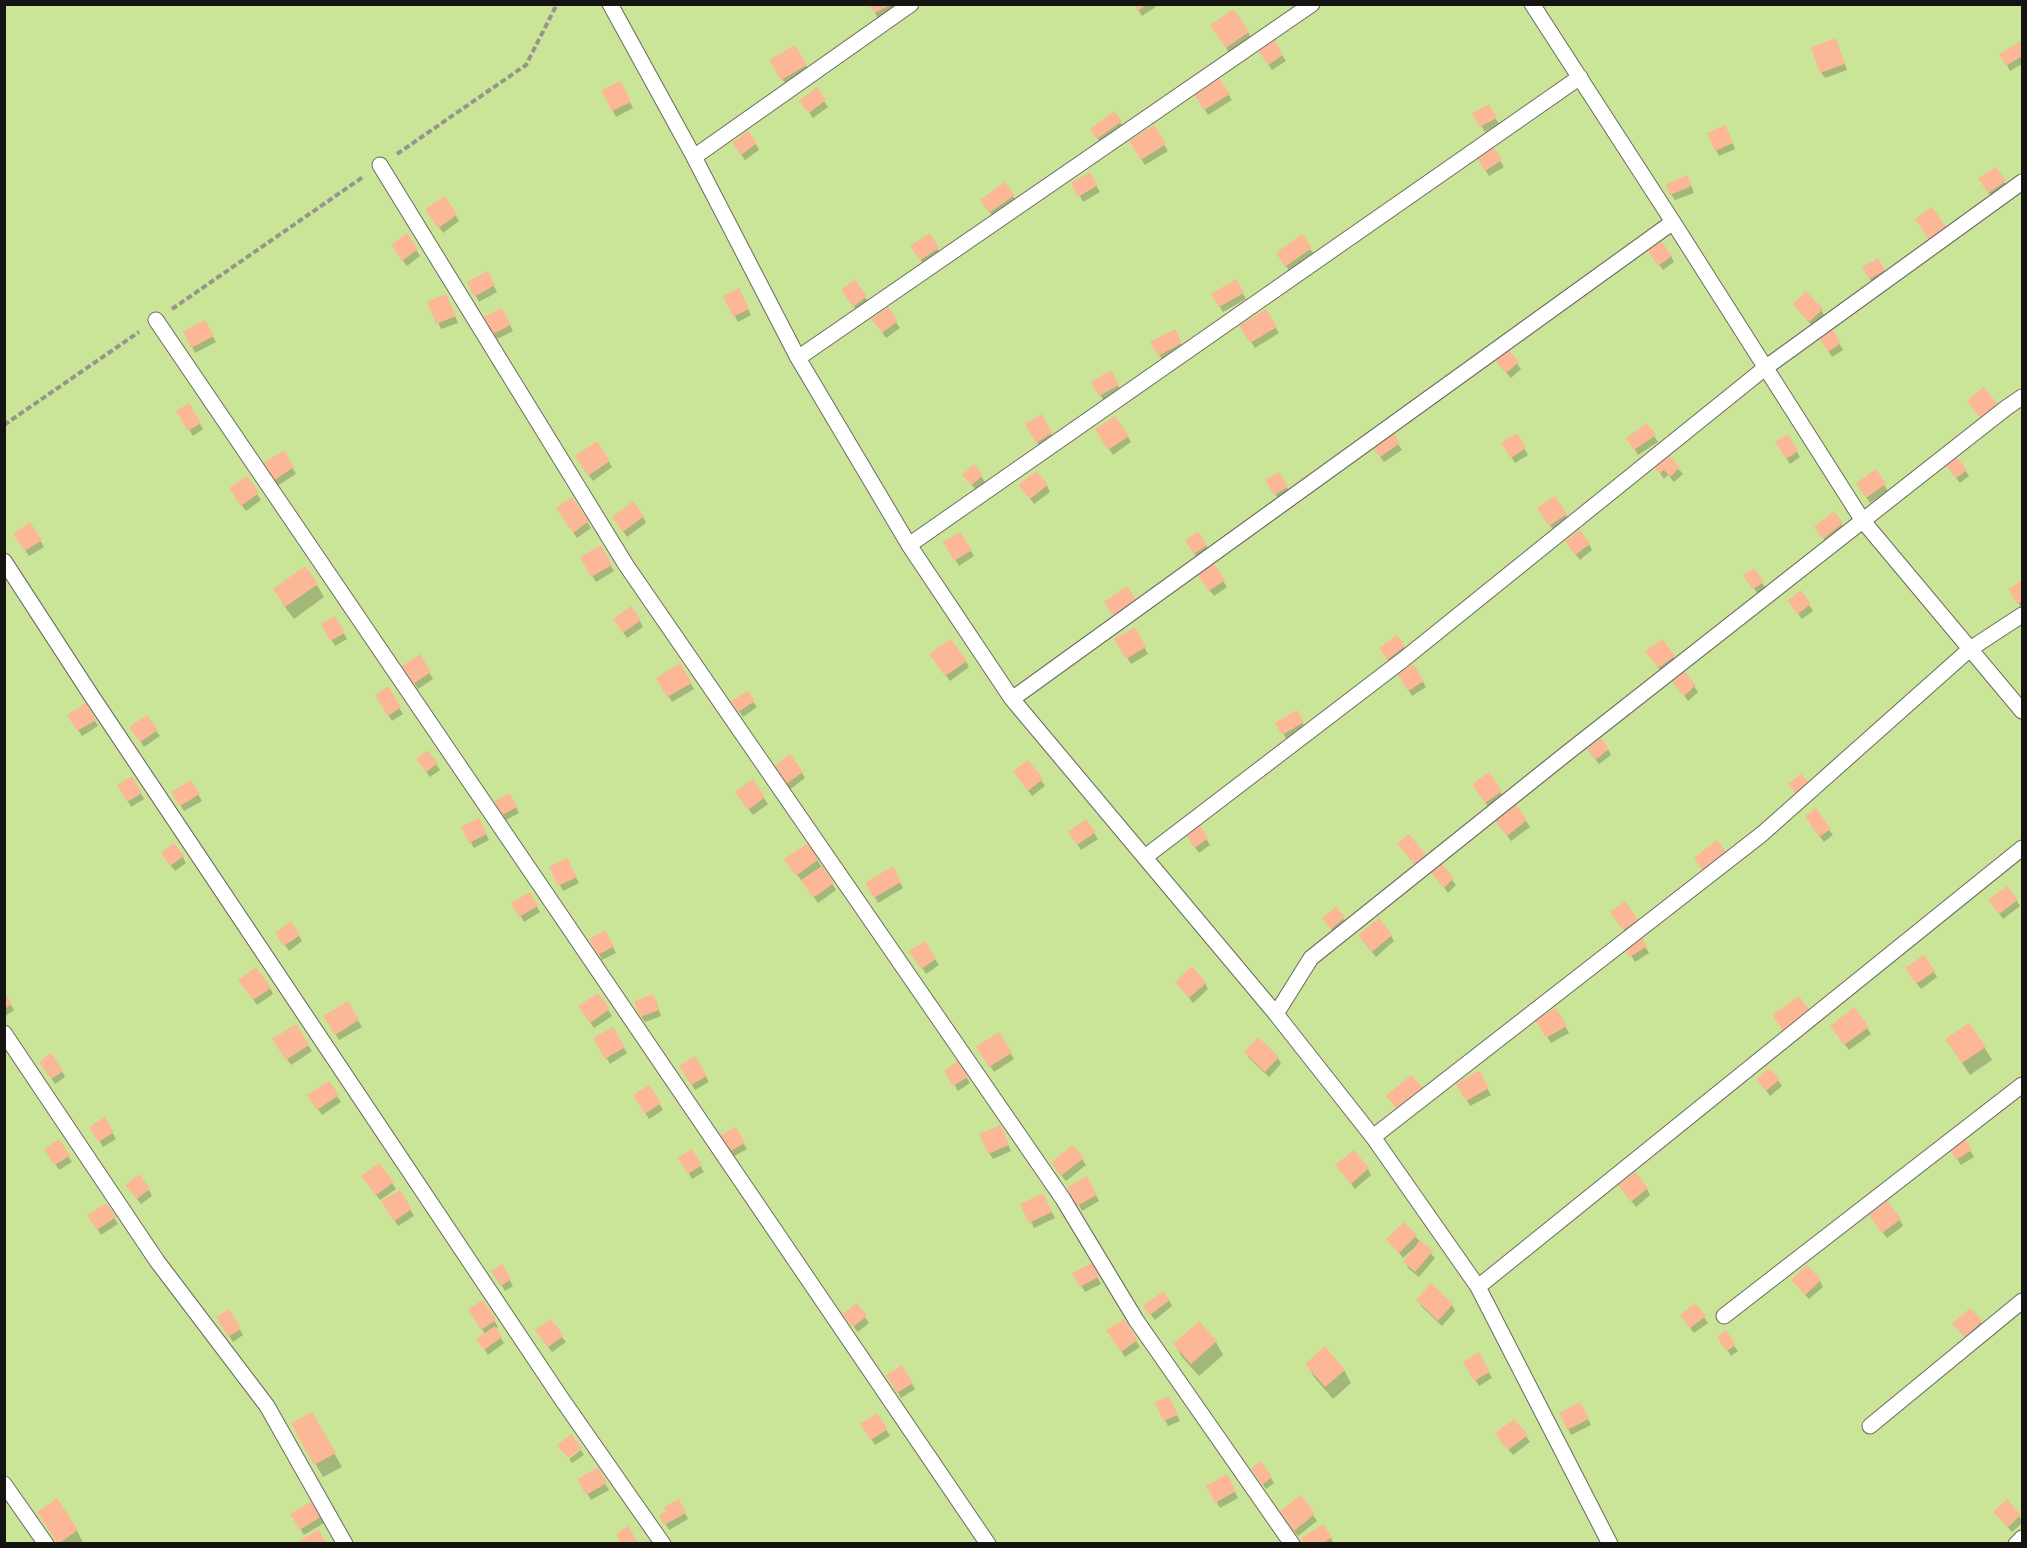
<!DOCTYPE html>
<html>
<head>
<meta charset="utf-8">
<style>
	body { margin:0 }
	#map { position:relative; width:2027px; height:1548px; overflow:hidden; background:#f6f1e8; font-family:Inter,sans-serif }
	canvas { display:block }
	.frame { position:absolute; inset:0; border:6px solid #161411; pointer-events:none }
</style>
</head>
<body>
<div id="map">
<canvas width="2027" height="1548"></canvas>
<div class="frame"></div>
</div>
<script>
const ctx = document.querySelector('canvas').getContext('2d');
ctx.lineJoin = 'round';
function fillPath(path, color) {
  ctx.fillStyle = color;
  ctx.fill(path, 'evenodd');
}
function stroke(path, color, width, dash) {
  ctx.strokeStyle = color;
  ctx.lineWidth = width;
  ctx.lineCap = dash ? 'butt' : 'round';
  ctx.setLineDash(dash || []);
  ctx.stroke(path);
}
const green = new Path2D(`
	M5,5H2022V1543H5Z`);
const shadow = new Path2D(`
	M871,4H898L878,19Z
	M1135,4H1156L1157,6L1142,16Z
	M1212,26L1248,32L1255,45L1234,60Z
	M1836,40L1847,70L1825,78L1821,72Z
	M1273,42L1286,61L1272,70L1260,50Z
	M2022,42V64L2010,71L2001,54Z
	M795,47L809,71L786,85L771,61Z
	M1219,80L1232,100L1208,115L1196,95Z
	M623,88L633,108L616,117L603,91Z
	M816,90L828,107L813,118L805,107Z
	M1488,106L1499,124L1485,132L1474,114Z
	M1114,113L1124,128L1101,144L1095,135Z
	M1153,128L1168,151L1145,165L1131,142Z
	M1728,133L1735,149L1719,156L1716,150Z
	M756,144L759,150L745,160L737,149Z
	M1493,150L1504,167L1489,176L1479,159Z
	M1089,174L1100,192L1083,202L1073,184Z
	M1980,179L2004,182L2008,188L1992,198Z
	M1690,183L1694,193L1675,200L1671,194Z
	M1005,184L1017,202L994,218L985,206Z
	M431,215L456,216L459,221L443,233Z
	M407,235L420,256L407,266L396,252Z
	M929,236L941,254L924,265L912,246Z
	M1310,249L1314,254L1290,272L1281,259Z
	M1671,256L1674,262L1663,270L1653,257Z
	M1878,260L1887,276L1873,284L1864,268Z
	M487,273L497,292L479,302L469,283Z
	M854,281L869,303L858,312L846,296Z
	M1235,281L1246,299L1223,312L1213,294Z
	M738,290L751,315L738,322L725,297Z
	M449,302L458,323L441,329L429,303Z
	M1794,305L1821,310L1825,316L1813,327Z
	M887,309L900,328L886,338L877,325Z
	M502,310L513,331L497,339L486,318Z
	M1265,311L1279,333L1255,348L1241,326Z
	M204,322L216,342L195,353L185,332Z
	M1174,331L1184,349L1163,361L1152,343Z
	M1832,331L1843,350L1832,357L1821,339Z
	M1508,351L1521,369L1511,378L1500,366Z
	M1110,372L1121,391L1104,401L1093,383Z
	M188,405L203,429L193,436L178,412Z
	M1041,417L1054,439L1041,448L1027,425Z
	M1647,425L1658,442L1638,455L1628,438Z
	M1097,430L1128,437L1131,442L1113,455Z
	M1516,435L1528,455L1515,463L1503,443Z
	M1787,436L1800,457L1790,464L1777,443Z
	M1398,444L1402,450L1384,462L1378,454Z
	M283,452L296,474L277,486L264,464Z
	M1666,455L1683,474L1674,482L1668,475L1664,479L1655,466Z
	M609,462L612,467L593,481L580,463Z
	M974,467L985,482L976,490L964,475Z
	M1950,470H1965L1969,476L1960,483Z
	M1875,471L1888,491L1870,503L1861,489Z
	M1279,474L1290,493L1279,500L1267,481Z
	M246,478L261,500L246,511L234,495Z
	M1020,486H1047L1050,492L1034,504Z
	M1555,498L1569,520L1554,531L1543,515Z
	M572,499L591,528L577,538L561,514Z
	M1833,513L1845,530L1828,544L1819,534Z
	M643,517L646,523L627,537L617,523Z
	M30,524L44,547L29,556L18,540Z
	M960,534L974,556L959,566L945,543Z
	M1589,544L1592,550L1580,560L1570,547Z
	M1206,545L1209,551L1198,559L1190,547Z
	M600,547L614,571L596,582L582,558Z
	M1754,570L1766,589L1758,594L1749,582Z
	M1203,581H1223L1227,587L1214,596Z
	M2022,582V609L2010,589Z
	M317,585L324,597L294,619L282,603Z
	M1801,593L1813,611L1802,619L1793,607Z
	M335,618L347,639L335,646L323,624Z
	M640,621L643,627L627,638L618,625Z
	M1134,629L1148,654L1131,664L1116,639Z
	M1397,637L1408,653L1391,665L1384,654Z
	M1663,641L1677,663L1662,673L1651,658Z
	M420,657L433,679L418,689L404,667Z
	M935,660L966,662L969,667L950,681Z
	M680,665L694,689L672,702L658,678Z
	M1413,666L1426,687L1412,696L1399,675Z
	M1674,682L1694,686L1698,692L1688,701Z
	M387,688L403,714L392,721L377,695Z
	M733,702H753L757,707L743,717Z
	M85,705L98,726L82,736L69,716Z
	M1296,712L1306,729L1287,740L1277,723Z
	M156,731L160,736L144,747L135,733Z
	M1608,749L1611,755L1599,764L1592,755Z
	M1028,762L1045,786L1032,796L1018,777Z
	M436,764L440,770L430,777L421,765Z
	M802,773L805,778L789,790L777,774Z
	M1489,774L1504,798L1489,808L1477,790Z
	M132,778L144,799L131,807L119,785Z
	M752,781L768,804L753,815L740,798Z
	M191,782L202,801L184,811L173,792Z
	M510,795L519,813L506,820L496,802Z
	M1516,807L1530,827L1511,841L1501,828Z
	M479,820L489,840L474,848L463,828Z
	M1810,823L1829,830L1833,835L1824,842Z
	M1199,828L1210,845L1199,853L1191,842Z
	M1094,833L1098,839L1081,850L1073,838Z
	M808,845L836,890L818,903L790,865Z
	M1725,852L1728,858L1707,874L1699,864Z
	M183,857L186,863L175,871L166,859Z
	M566,860L579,883L563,891L551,868Z
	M1441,866L1456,885L1448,893L1433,873Z
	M892,868L903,888L878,903L867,883Z
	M529,894L540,912L524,922L513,904Z
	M2016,900L2020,906L2003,919L1994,906Z
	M1336,909L1347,924L1335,934L1324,919Z
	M1615,918L1636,921L1640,927L1627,935Z
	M291,923L302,941L289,951L281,939Z
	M605,932L616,953L602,960L591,939Z
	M1391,936L1394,941L1376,957L1363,941Z
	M1641,940L1649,953L1635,962L1627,949Z
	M924,943L939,965L926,974L915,957Z
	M1934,972L1937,977L1921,989L1910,975Z
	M1177,982L1205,983L1208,989L1193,1003Z
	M244,986L270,988L273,994L257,1005Z
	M4,995L14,1010L4,1017Z
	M656,1001L661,1016L645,1022L641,1016Z
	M347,1003L362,1027L339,1040L325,1017Z
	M1854,1009L1871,1034L1849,1050L1835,1032Z
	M608,1010L612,1016L594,1028L584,1013Z
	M1556,1010L1569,1033L1551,1043L1537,1021Z
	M295,1026L312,1051L291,1065L274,1039Z
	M612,1029L627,1053L610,1064L595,1039Z
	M998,1034L1014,1059L994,1072L978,1047Z
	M1258,1040L1278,1058L1281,1064L1269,1077L1249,1058L1246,1052Z
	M1984,1047L1992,1060L1970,1075L1955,1052Z
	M695,1058L709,1082L695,1090L681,1066Z
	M958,1063L970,1083L958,1091L946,1071Z
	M45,1068L62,1071L65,1077L55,1084Z
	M1478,1072L1491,1095L1470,1106L1458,1084Z
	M1758,1080H1778L1782,1086L1770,1096Z
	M328,1083L341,1102L322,1115L313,1101Z
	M649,1087L663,1110L649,1119L635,1095Z
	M104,1119L116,1139L103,1147L91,1127Z
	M735,1129L747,1149L731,1158L719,1138Z
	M1003,1133L1011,1151L993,1159L989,1153Z
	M1964,1140L1974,1157L1961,1165L1951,1149Z
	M58,1141L72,1162L59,1170L46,1149Z
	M691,1151L704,1172L692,1179L680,1158Z
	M1082,1159L1086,1165L1066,1181L1056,1169Z
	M379,1165L396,1189L380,1200L367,1182Z
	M1337,1165L1368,1169L1371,1175L1355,1189Z
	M1087,1178L1099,1201L1082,1211L1069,1187Z
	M1647,1189L1650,1195L1636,1207L1624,1192Z
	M149,1190L152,1196L141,1204L131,1191Z
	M400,1192L414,1216L398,1226L384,1202Z
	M1046,1201L1055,1218L1034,1228L1022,1204Z
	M106,1205L118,1224L101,1235L89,1216Z
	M1900,1220L1903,1226L1887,1238L1874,1221Z
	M1404,1224L1435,1258L1419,1277L1408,1268L1405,1262L1413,1251L1412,1250L1403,1258L1388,1239Z
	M1091,1265L1101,1284L1085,1292L1074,1274Z
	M501,1266L513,1286L505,1291L493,1271Z
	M1820,1281L1823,1287L1809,1299L1797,1286Z
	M1431,1285L1452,1305L1455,1311L1442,1326L1421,1306L1418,1300Z
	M1169,1300L1172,1306L1155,1320L1149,1312Z
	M483,1302L498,1327L495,1329L504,1343L488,1355L478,1339L485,1334L470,1310Z
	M856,1305L869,1323L858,1332L848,1320Z
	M229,1311L243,1335L233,1342L218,1317Z
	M1704,1317L1708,1323L1694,1333L1685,1321Z
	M1123,1321L1140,1347L1125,1357L1112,1336Z
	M1981,1322L1984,1328L1969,1342L1954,1324Z
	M540,1336L562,1337L566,1342L552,1352Z
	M1719,1337L1734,1346L1738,1351L1731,1356Z
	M1216,1342L1223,1355L1199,1376L1182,1357L1175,1344Z
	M1479,1354L1492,1378L1479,1386L1465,1362Z
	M1307,1364L1344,1370L1351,1383L1333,1399L1314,1377Z
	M902,1367L915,1389L901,1398L888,1375Z
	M1157,1403L1172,1404L1180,1421L1168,1426Z
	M1580,1404L1591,1425L1571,1435L1568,1429Z
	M312,1414L342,1467L323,1477L293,1424Z
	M877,1415L890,1436L875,1445L862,1424Z
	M1526,1436L1530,1442L1513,1455L1500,1440Z
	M581,1450L584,1455L572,1463L569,1459Z
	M597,1469L609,1490L591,1500L579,1480Z
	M1256,1475L1271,1478L1274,1483L1266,1489Z
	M1226,1476L1238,1498L1220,1508L1208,1486Z
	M1300,1497L1317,1521L1298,1536L1284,1518Z
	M57,1500L77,1531L84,1544H58Z
	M679,1501L688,1519L669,1530L661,1516Z
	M2007,1501L2022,1520V1523L2012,1532L1995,1512Z
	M312,1503L324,1523L304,1535L292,1515Z
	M1331,1538L1334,1544H1307Z`);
const building = new Path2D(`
	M869,4H893L874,13Z
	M1133,4H1147L1138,11Z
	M1234,9L1249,32L1226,48L1210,25Z
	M1836,38L1845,64L1820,73L1811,47Z
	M1274,39L1283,55L1268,65L1258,50Z
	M2022,40V56L2006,66L1999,54Z
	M795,45L807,65L781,80L769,60Z
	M1219,78L1230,94L1204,110L1194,94Z
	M621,81L631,102L612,111L601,90Z
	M817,87L826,100L809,113L799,101Z
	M1489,104L1497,118L1480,127L1472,113Z
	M1114,111L1122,121L1097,139L1090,129Z
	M1154,125L1166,144L1141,160L1129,141Z
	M1725,125L1733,143L1715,151L1707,133Z
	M748,131L757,143L741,155L732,143Z
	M1494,148L1502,160L1485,171L1477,158Z
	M1996,167L2006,181L1988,193L1978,178Z
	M1090,172L1098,185L1078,197L1071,183Z
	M1687,175L1692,186L1670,195L1666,184Z
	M1005,182L1015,195L989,213L980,200Z
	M445,196L457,215L438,228L425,209Z
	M1932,207L1946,227L1929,239L1915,219Z
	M407,233L418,249L402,261L391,245Z
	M930,233L939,248L920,260L910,246Z
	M1302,234L1312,248L1285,267L1276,253Z
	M1661,241L1672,256L1658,266L1648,251Z
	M1878,258L1885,270L1869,279L1862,267Z
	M488,271L495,285L474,297L467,282Z
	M855,279L867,296L853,307L841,290Z
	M1236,279L1244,293L1219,307L1211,294Z
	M739,288L749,309L733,317L723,296Z
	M1806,291L1823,309L1809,322L1793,304Z
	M446,294L456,316L436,324L427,302Z
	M888,307L898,321L882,333L871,319Z
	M502,308L511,325L492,334L484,317Z
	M1266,309L1277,327L1250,343L1239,326Z
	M205,320L214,336L191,348L183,331Z
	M1175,329L1182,343L1158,356L1150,342Z
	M1832,329L1841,343L1828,352L1819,338Z
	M1508,349L1519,362L1506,373L1495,360Z
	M1111,370L1119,385L1099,396L1091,382Z
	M1984,387L1998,405L1981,419L1967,401Z
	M189,403L201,423L188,431L176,411Z
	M1042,414L1052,433L1036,443L1025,424Z
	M1115,416L1129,436L1108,450L1095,429Z
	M1647,423L1656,435L1634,450L1626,438Z
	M1393,433L1400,443L1380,457L1373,448Z
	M1517,433L1526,448L1511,458L1501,443Z
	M1788,434L1798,451L1786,459L1775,442Z
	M597,441L610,461L588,476L575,456Z
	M284,450L294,467L273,481L262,464Z
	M1666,453L1680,467L1670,477L1664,470L1660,474L1653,466Z
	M1956,456L1967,470L1956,478L1945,463Z
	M974,464L983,475L972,485L962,475Z
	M1876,469L1886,484L1866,498L1856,483Z
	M1037,471L1048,485L1030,499L1018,485Z
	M1279,472L1288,487L1274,495L1265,480Z
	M247,476L259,493L241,506L229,488Z
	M1555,496L1567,514L1549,526L1537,508Z
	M572,497L589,521L573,533L556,508Z
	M633,501L644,516L623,532L612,517Z
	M1834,511L1843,523L1823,539L1814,527Z
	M30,522L42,540L25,551L13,534Z
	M1580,530L1590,544L1575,555L1565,541Z
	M1198,531L1207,545L1194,554L1185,541Z
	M960,532L972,550L954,561L943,542Z
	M601,545L612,565L591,577L580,557Z
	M1213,563L1225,580L1209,591L1197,574Z
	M305,566L318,584L285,607L273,589Z
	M1754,568L1764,582L1753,589L1743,575Z
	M2022,580V601L2017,604L2008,589Z
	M1127,586L1137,601L1114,617L1104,602Z
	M1801,590L1811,604L1798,614L1787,601Z
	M631,606L641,620L623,633L613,619Z
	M335,616L345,633L330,641L321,624Z
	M1135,627L1146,647L1126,659L1114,639Z
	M1397,635L1405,646L1387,660L1379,648Z
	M951,639L967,661L945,676L929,654Z
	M1663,639L1675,656L1658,668L1645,651Z
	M420,654L431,672L413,684L402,666Z
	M680,663L692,683L667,697L656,678Z
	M1413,664L1424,681L1408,691L1397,674Z
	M1684,671L1696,685L1684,696L1672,682Z
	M388,686L401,707L388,716L375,695Z
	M748,691L755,701L738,712L731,701Z
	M86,703L96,720L77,731L67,715Z
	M1297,710L1304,722L1282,735L1275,723Z
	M147,715L158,730L140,742L129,727Z
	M1601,738L1609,749L1595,760L1587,749Z
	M427,750L438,763L426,772L416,759Z
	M790,754L803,772L785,785L772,768Z
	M1028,760L1043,779L1028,791L1013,771Z
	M1489,772L1502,791L1485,803L1472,784Z
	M1801,774L1810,784L1797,795L1788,784Z
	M132,776L142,793L127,802L117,785Z
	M753,779L765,797L748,810L735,792Z
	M191,780L200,794L180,806L171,792Z
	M510,793L517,807L502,815L494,801Z
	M1516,805L1527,820L1507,836L1495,821Z
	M1816,808L1831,829L1819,837L1805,816Z
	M479,818L487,834L469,843L461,827Z
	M1086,819L1096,832L1077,845L1068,832Z
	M1200,826L1208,838L1195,848L1186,835Z
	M1409,834L1426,855L1414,864L1397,844Z
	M1717,840L1726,852L1702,870L1694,858Z
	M174,843L184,856L170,866L161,853Z
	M808,843L819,859L796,876L784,859Z
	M567,858L577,877L558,886L549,867Z
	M1442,864L1454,878L1444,888L1431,873Z
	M822,866L834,883L813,898L801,880Z
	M893,866L901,882L874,898L865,883Z
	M2007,886L2018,900L1999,914L1988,900Z
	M530,892L538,906L519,917L511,903Z
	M1625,901L1638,920L1623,930L1610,912Z
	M1336,907L1345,917L1331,929L1322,918Z
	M1379,918L1392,935L1372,952L1358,935Z
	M291,921L300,935L284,946L275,933Z
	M605,930L614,946L598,955L589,939Z
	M1642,938L1647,946L1630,957L1625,949Z
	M925,941L936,959L921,969L909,951Z
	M1924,955L1935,971L1916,984L1905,968Z
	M1192,966L1206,983L1189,998L1175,982Z
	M256,967L271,988L253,1000L238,980Z
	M4,992L12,1004L4,1009Z
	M598,993L610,1009L590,1023L578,1006Z
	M653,994L659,1010L640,1017L634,1001Z
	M1799,996L1811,1012L1784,1032L1772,1015Z
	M348,1001L359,1020L335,1035L323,1016Z
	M1854,1007L1869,1027L1844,1045L1830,1026Z
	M1556,1008L1567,1026L1546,1038L1535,1020Z
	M1969,1023L1986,1047L1962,1063L1945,1039Z
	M296,1024L309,1045L286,1060L272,1039Z
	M613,1027L625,1047L605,1059L593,1038Z
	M999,1032L1012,1053L989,1067L976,1047Z
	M1258,1037L1279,1057L1265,1072L1244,1052Z
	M51,1053L63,1071L51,1079L39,1062Z
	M695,1056L707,1076L691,1085L679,1066Z
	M958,1061L968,1077L953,1086L944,1071Z
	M1769,1068L1780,1079L1766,1091L1756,1080Z
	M1479,1070L1489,1088L1466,1101L1456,1084Z
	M1411,1075L1423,1088L1397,1109L1386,1096Z
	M329,1081L339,1095L317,1110L307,1095Z
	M649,1085L661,1103L645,1114L633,1095Z
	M105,1117L114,1132L99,1142L89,1127Z
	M1001,1125L1009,1145L988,1154L979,1134Z
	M736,1127L745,1143L727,1153L717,1137Z
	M1964,1138L1972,1150L1956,1160L1949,1148Z
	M59,1139L70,1156L54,1165L44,1149Z
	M1073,1145L1084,1158L1061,1176L1051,1162Z
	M692,1149L702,1165L688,1174L678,1158Z
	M1354,1150L1369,1168L1351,1184L1335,1165Z
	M379,1163L394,1182L376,1195L361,1176Z
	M1635,1172L1648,1188L1631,1202L1618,1185Z
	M139,1174L150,1189L137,1199L125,1185Z
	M1087,1176L1097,1195L1077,1206L1067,1187Z
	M400,1190L412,1209L394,1221L381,1201Z
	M1043,1193L1052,1212L1029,1223L1020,1204Z
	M1887,1201L1901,1219L1882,1233L1869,1215Z
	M106,1203L116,1217L97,1230L87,1215Z
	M1404,1222L1417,1235L1399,1253L1386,1239Z
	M1420,1240L1433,1251L1415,1272L1403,1262Z
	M1092,1263L1099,1277L1080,1287L1072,1273Z
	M502,1264L511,1279L501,1286L491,1271Z
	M1807,1265L1821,1280L1805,1295L1791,1280Z
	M1431,1283L1453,1304L1438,1321L1416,1300Z
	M1163,1291L1170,1300L1150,1315L1143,1306Z
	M483,1300L496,1320L481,1330L468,1309Z
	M857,1303L867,1316L853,1327L842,1314Z
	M1695,1303L1706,1316L1690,1328L1680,1315Z
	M1970,1308L1982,1321L1965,1337L1952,1324Z
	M229,1309L241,1329L228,1337L216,1317Z
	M551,1319L564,1336L548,1347L535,1330Z
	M1124,1319L1138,1340L1121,1352L1106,1330Z
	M1199,1321L1217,1341L1191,1364L1173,1344Z
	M495,1326L502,1337L484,1350L476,1339Z
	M1726,1330L1736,1345L1726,1351L1717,1337Z
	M1325,1346L1345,1370L1325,1387L1305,1364Z
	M1479,1352L1490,1372L1474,1381L1463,1362Z
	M902,1365L913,1383L897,1393L886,1375Z
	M1169,1396L1178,1415L1163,1421L1155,1402Z
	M1580,1402L1589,1419L1567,1430L1559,1413Z
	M312,1412L336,1453L314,1465L291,1423Z
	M877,1413L888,1429L871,1440L860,1424Z
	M1514,1419L1528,1435L1508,1450L1495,1433Z
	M571,1434L582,1448L568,1458L557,1445Z
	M1261,1461L1272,1477L1262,1485L1251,1469Z
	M598,1467L607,1483L586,1495L577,1479Z
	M1227,1474L1236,1491L1215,1503L1206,1486Z
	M1301,1495L1315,1514L1294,1531L1279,1512Z
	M57,1498L78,1530L58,1544L37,1512Z
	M679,1499L686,1513L664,1525L659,1515L666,1511L664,1507Z
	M2007,1499L2021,1515L2008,1527L1993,1512Z
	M312,1501L322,1516L300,1530L290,1514Z
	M1323,1524L1332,1537L1322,1544H1305L1301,1538Z
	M628,1526L639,1544H621L616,1534Z
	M318,1529L327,1544H299L298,1542Z`);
const path = new Path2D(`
	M397,154L526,65L557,4
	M172,309L363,177
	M4,425L139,332`);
const lane = new Path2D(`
	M610,4L694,157L798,358L909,545L1012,699L1276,1014
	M1532,4L1673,222L1863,521L2022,711
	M694,157L911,4
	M380,165L626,565L1063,1199L1136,1320L1292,1544
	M156,320L988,1544
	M798,358L1312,4
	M909,545L1580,77
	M4,561L91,695L561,1398L663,1544
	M2022,615L1970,649L1762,834L1373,1137L1478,1287L2022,848
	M1012,699L1673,222
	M1145,857L1404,659L1765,368L2022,182
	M4,1033L157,1261L267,1406L345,1544
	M1373,1137L1276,1014L1311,958L1562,757L2006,408L2022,397
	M1478,1287L1610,1544
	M1724,1316L2022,1085
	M1870,1426L2022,1301
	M4,1484L46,1544
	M2016,1544L2022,1538`);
fillPath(green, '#cbe598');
fillPath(shadow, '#0003');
fillPath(building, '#fcb896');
stroke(lane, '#6d6961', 17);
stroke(path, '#98948e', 4, [6, 3]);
stroke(lane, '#fff', 15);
</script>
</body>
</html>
